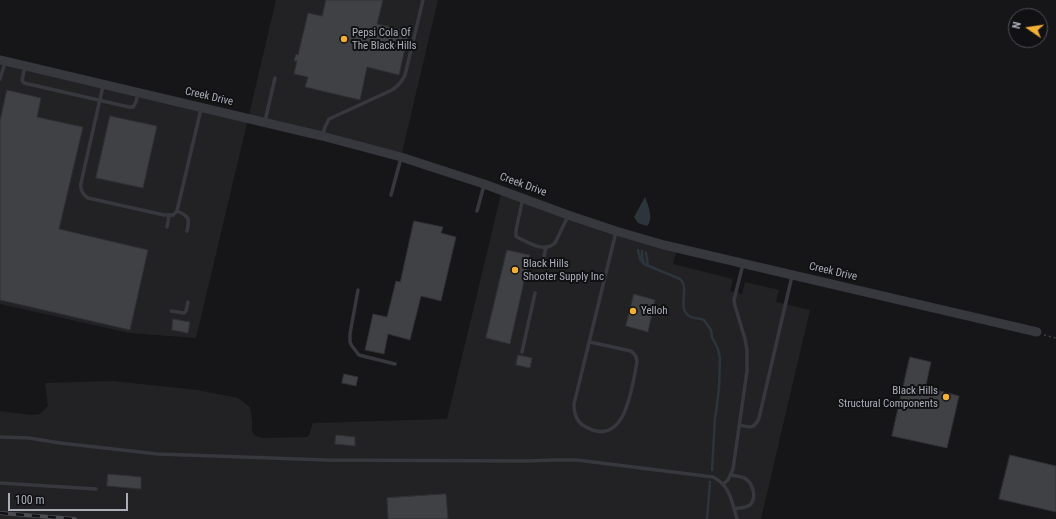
<!DOCTYPE html>
<html>
<head>
<meta charset="utf-8">
<style>
	body { margin:0 }
	#map { position:relative; width:1056px; height:519px; overflow:hidden; background:#161618; font-family:"Roboto Condensed",sans-serif }
	canvas { display:block }
	.north { position:absolute; left:1008px; top:8px; width:40px; height:40px; box-sizing:border-box; background:#111113; border:1px solid #4d4f55; border-radius:50%; rotate:283deg; font-size:11px; font-weight:700; line-height:16px; text-align:center; color:#a8adb8 }
	.north::after { content:''; display:block; margin:auto; width:14px; height:18px; background:#f2b134; clip-path:polygon(50% 0,100% 100%,50% 72%,0 100%) }
	.scale { position:absolute; left:8px; top:493px; width:120px; height:18px; box-sizing:border-box; border:2px solid #a8adb8; border-top:0; padding-left:5px; font-size:12px; line-height:14px; white-space:nowrap; color:#a8adb8; -webkit-text-stroke:3px #111113; paint-order:stroke }
</style>
</head>
<body>
<div id="map">
<canvas width="1056" height="519"></canvas>
<div class="north">N</div>
<div class="scale">100 m</div>
</div>
<script>
const ctx = document.querySelector('canvas').getContext('2d');
ctx.lineJoin = 'round';
function fillPath(path, color) {
  ctx.fillStyle = color;
  ctx.fill(path, 'evenodd');
}
function stroke(path, color, width, dash) {
  ctx.strokeStyle = color;
  ctx.lineWidth = width;
  ctx.lineCap = dash ? 'butt' : 'round';
  ctx.setLineDash(dash || []);
  ctx.stroke(path);
}
function drawText(font, color, halo, rows, align = 'center') {
  ctx.font = font + ' "Roboto Condensed",sans-serif';
  ctx.lineWidth = 4;
  ctx.setLineDash([]);
  ctx.textBaseline = 'middle';
  ctx.strokeStyle = halo;
  ctx.fillStyle = color;
  for (const [text, x, y, turn = 0] of rows) {
    ctx.save();
    ctx.translate(x, y);
    ctx.rotate((+turn || 0) * Math.PI / 180);
    ctx.textAlign = isNaN(turn) ? turn : align;
    if (halo) ctx.strokeText(text, 0, 0);
    ctx.fillText(text, 0, 0);
    ctx.restore();
  }
}
const built = new Path2D(`
	M276,0H438L401,157L248,119L196,338L129,333L0,304V60L248,119Z
	M502,190L677,248L673,264L733,279L730,291L742,294L745,282L779,290L776,302L810,310L761,519H0V411L31,415L40,414L48,406L45,383L113,381L197,390L238,398L250,407L252,420V430L254,435L262,438L307,437L309,435L313,423L447,419Z`);
const water = new Path2D(`
	M645,197C648,205 654,219 647,226L638,223L634,217Z`);
const stream = new Path2D(`
	M638,250L640,259L644,264L680,279C691,288 675,310 691,317C695,319 700,318 704,320L711,330L712,337L718,349L720,358L719,389L716,413L715,417L712,470
	M642,251V257L644,263
	M646,253L648,266
	M707,519L710,482`);
const building = new Path2D(`
	M326,0H383L377,24L409,31L399,75L367,67L360,100L305,87L308,77L294,74L297,61H294L296,54L298,55L308,13L322,16Z
	M7,90L41,98L37,117L83,127L59,229L148,250L130,330L0,300V121Z
	M110,116L157,126L143,188L96,178Z
	M414,221L443,227L441,233L456,237L441,301L421,296L410,340L388,334L384,354L365,350L373,314L387,317L396,281L400,282Z
	M507,250L530,255L510,344L486,338Z
	M634,294L655,300L648,332L626,326Z
	M173,319L190,322L188,333L172,330Z
	M518,355L532,358L530,368L516,365Z
	M910,357L931,362L926,385L929,386V388L959,396L947,448L892,436Z
	M344,374L358,377L356,386L342,383Z
	M336,435L355,437V446L335,444Z
	M1010,455L1056,466V512L999,499Z
	M108,474L141,477V489L107,486Z
	M446,494L448,519H388L387,498Z`);
const path = new Path2D(`
	M1044,335L1056,338`);
const service = new Path2D(`
	M25,67L22,80L24,83L129,107H133L136,102L138,93
	M0,79L5,63
	M103,86L81,183C80,189 82,194 88,198L164,215H173L177,211L201,109
	M265,121L275,78
	M322,136L325,127L329,119L392,90C398,86 402,82 405,75L423,0
	M391,195L401,158
	M523,198L516,230V236L517,237C529,243 544,253 555,243L568,216
	M177,211C189,216 190,219 187,231
	M477,211L484,185
	M167,227L169,216
	M544,256L546,247
	M358,290L350,334V342L352,346L359,355L395,364
	M171,311L184,313L186,311L188,302
	M590,342L631,351C635,354 637,357 637,362C632,386 626,449 586,427C577,423 574,413 574,404L616,232
	M522,352L535,293
	M739,425C750,427 754,430 759,418L792,276
	M0,437L29,438L60,443L158,454L327,460L527,461L556,460H577L713,477C730,485 732,502 737,519
	M731,475C735,476 742,476 746,479C753,484 757,498 750,505C745,508 739,508 734,509
	M0,483L96,489
	M723,484L728,480L733,469L747,371V350L745,339L735,306L734,300L743,264`);
const tertiary = new Path2D(`
	M0,60L322,136L401,157L484,184L568,215L616,231L664,245L1037,332`);
const rail = new Path2D(`
	M0,513L75,519`);
const markers = [
	[344,39,4,"#f2b134"],
	[515,270,4,"#f2b134"],
	[633,311,4,"#f2b134"],
	[946,397,4,"#f2b134"]
];
const poiNames = [
	["Pepsi Cola Of",352,33],
	["The Black Hills",352,46],
	["Black Hills",523,264],
	["Shooter Supply Inc",523,277],
	["Yelloh",641,311],
	["Black Hills",938,391,"right"],
	["Structural Components",938,404,"right"]
];
const streetNames = [
	["Creek Drive",209,97,13],
	["Creek Drive",523,185,20],
	["Creek Drive",833,272,13]
];
fillPath(built, '#222225');
fillPath(water, '#2c353c');
stroke(stream, '#2c353c', 2.5);
fillPath(building, '#404145');
stroke(building, '#303034', 1);
stroke(path, '#3d3f44', 1.5, [2, 3]);
stroke(service, '#37383d', 3.5);
stroke(tertiary, '#37383d', 9);
stroke(rail, '#4a4c52', 4);
stroke(rail, '#111113', 2.5, [8]);
for (const [x, y, r, color] of markers) {
  const dot = new Path2D();
  dot.arc(x, y, r, 0, 2 * Math.PI);
  ctx.fillStyle = color;
  ctx.fill(dot);
  stroke(dot, '#111113', 1.5);
}
drawText('11px', '#a8adb8', '#111113', poiNames, 'left');
drawText('11px', '#a8adb8', '#111113', streetNames);
</script>
</body>
</html>
